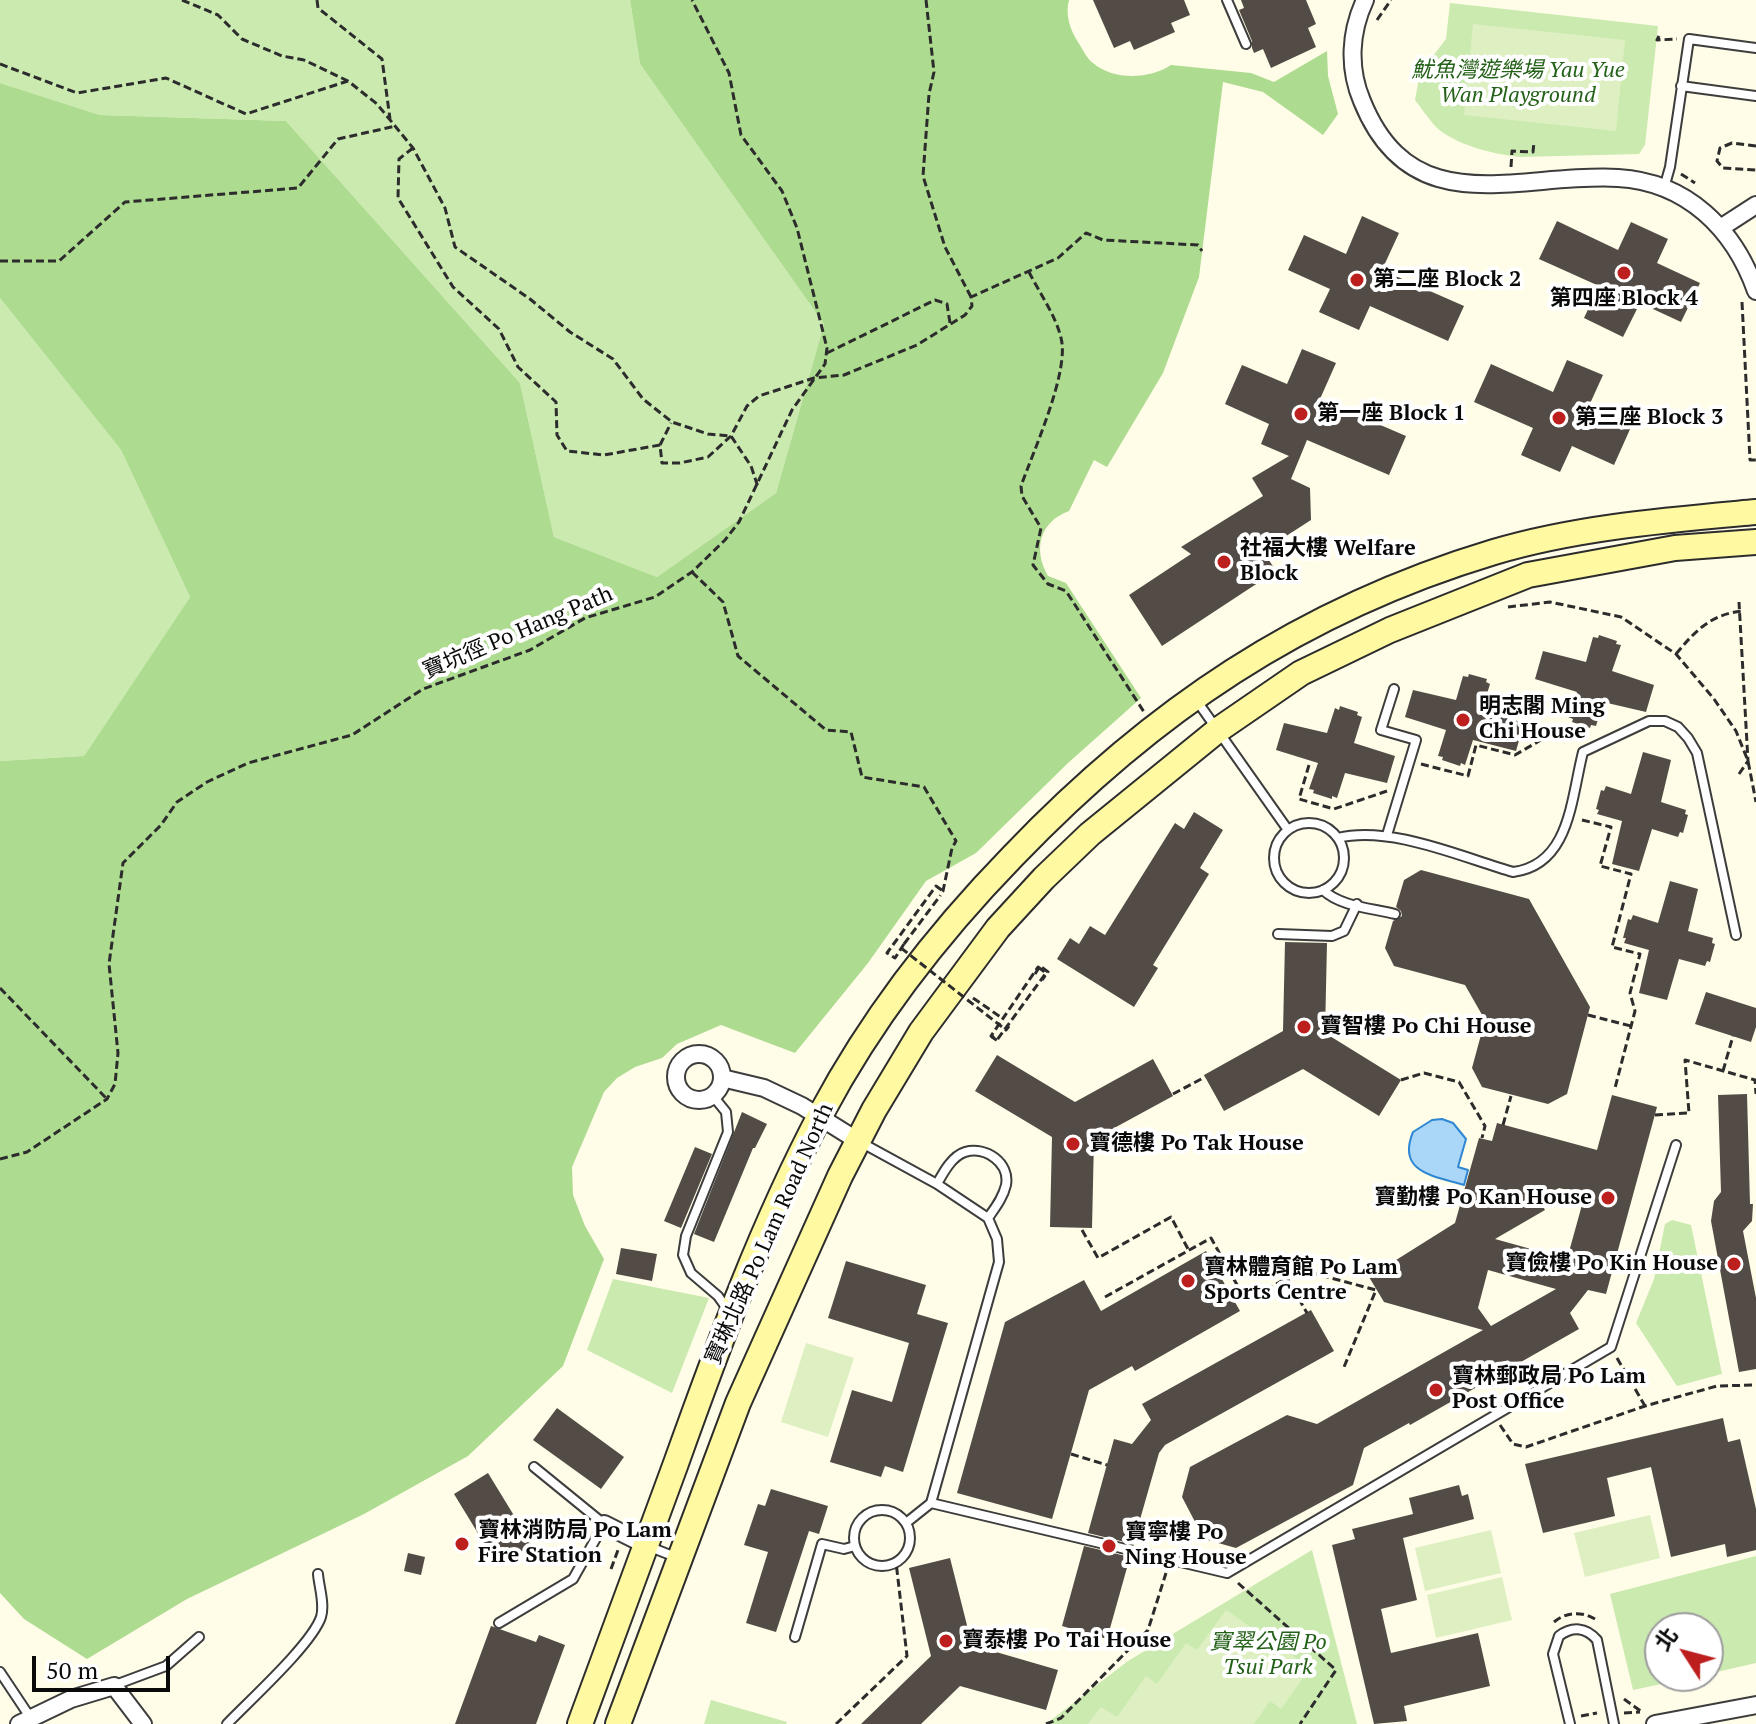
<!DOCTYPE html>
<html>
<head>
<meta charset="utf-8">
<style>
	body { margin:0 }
	#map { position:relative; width:1756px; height:1724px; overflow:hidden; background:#fffce7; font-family:"PT Serif","Noto Sans TC",serif }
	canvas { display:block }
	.north { position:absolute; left:1644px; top:1612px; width:80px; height:80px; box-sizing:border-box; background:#fff; border:2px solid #9d9d9d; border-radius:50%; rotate:306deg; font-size:22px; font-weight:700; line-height:32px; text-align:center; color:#0a0a0a }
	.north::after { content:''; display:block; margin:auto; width:28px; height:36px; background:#bd1f1e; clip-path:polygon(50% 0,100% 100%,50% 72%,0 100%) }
	.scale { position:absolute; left:32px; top:1656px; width:138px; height:36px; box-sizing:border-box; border:4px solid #0a0a0a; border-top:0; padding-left:10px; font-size:24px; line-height:28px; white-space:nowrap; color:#0a0a0a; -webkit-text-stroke:6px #fff; paint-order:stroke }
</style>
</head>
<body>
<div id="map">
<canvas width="1756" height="1724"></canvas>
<div class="north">北</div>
<div class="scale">50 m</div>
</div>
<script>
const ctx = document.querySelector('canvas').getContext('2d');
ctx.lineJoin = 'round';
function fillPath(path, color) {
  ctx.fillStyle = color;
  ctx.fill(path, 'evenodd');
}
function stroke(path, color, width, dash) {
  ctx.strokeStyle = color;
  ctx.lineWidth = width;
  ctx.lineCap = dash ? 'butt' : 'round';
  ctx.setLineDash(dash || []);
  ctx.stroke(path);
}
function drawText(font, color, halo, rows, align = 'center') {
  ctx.font = font + ' "PT Serif","Noto Sans TC",serif';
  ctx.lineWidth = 8;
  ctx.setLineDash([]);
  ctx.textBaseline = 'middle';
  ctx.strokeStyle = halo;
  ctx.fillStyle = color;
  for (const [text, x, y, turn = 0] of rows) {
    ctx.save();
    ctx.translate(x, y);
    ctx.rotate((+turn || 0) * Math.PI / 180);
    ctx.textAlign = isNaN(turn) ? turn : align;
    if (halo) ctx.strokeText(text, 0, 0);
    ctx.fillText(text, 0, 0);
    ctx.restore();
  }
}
const green = new Path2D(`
	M0,0H630L640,64L824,324L776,493L657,577L554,537L520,383L286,121L100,115L0,83Z
	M1450,3L1658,26L1645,145L1639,154L1521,157C1496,155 1454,145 1435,126C1428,118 1422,109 1415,100L1420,73L1446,39Z
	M0,298L121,450L190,597L84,756L0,761Z
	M1672,1220L1691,1225L1722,1374L1677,1386L1636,1323L1654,1279L1665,1224Z
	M613,1279L709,1298L672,1393L587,1350Z
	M1312,1550L1357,1724H1046L1128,1661Z
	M1756,1556V1663L1708,1674V1628H1660V1676H1699L1633,1690L1610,1594Z
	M711,1700L787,1722L786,1724H704Z`);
const forest = new Path2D(`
	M630,0H1069C1065,14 1070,30 1078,42C1082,48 1087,59 1093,63C1114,81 1150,79 1171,65L1251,73L1274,82L1327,51L1328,76L1338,114L1323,135L1263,92L1223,82L1199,277L1163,373L1107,467L1094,460L1069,511C1039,522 1033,550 1048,576L1066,583L1141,698L1068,763L976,853L926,881L868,963L795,1053L721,1025L677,1044L662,1058L635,1067L617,1078L604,1092L572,1167L573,1195L585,1226L604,1259L563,1366L468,1456L364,1514L187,1599L87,1659L24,1619L0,1593V761L84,756L190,597L121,450L0,298V83L100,115L286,121L520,383L554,537L657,577L776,493L824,324L640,64Z`);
const pitch = new Path2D(`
	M1473,24L1625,40L1616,131L1464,115Z
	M806,1343L854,1358L828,1437L781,1422Z
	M1650,1515L1660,1558L1585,1577L1574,1533Z
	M1491,1530L1501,1573L1425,1591L1415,1548Z
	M1502,1577L1512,1620L1436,1638L1427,1595Z
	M1226,1610L1310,1668L1281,1709L1270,1701L1254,1724H1088L1101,1707L1117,1717L1146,1676L1157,1684L1186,1643L1197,1650Z`);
const water = new Path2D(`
	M1442,1119L1453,1123L1466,1139L1458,1167L1468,1170L1464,1185C1435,1176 1396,1173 1413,1132L1432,1120Z`);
const building = new Path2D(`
	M1093,0H1184L1190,15L1171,23L1175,32L1150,43L1134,50L1130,41L1114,48Z
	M1241,0H1306L1316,24L1308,28L1316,47L1271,68L1263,49L1254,53L1252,48V41L1239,10L1244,8Z
	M1362,216L1399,233L1382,270L1464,306L1448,341L1370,306L1359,330L1319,312L1330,289L1288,270L1304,235L1346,254Z
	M1557,221L1618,250L1631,222L1668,239L1657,263L1700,283L1681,322L1640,303L1623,337L1584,318L1599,286L1539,259Z
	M1302,349L1336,363L1320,399L1406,436L1389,475L1307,440L1291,479L1310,488L1311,520L1263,551L1276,571L1162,646L1129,595L1191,554L1181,547L1263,496L1252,478L1289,456L1261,444L1269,424L1225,404L1242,365L1287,384Z
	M1567,360L1603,375L1588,408L1631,427L1614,465L1572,446L1560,472L1521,455L1533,428L1474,402L1491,364L1553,392Z
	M1599,635L1617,641L1616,644L1621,645L1612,671L1654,685L1646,712L1603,702L1596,726L1591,725L1590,728L1572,722L1573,719L1568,717L1577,692L1535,679L1543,651L1586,662L1593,637L1598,638Z
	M1469,674L1487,679L1486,682L1490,684L1482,710L1524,723L1516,751L1473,740L1465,765L1461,763L1460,766L1442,760L1443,757L1438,756L1446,730L1405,717L1413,690L1456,700L1463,676L1468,677Z
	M1340,706L1358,712L1357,715L1362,717L1354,743L1395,756L1387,783L1345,773L1337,798L1332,796V799L1313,793L1314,790L1309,789L1318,763L1276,750L1284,723L1327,733L1335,708L1339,710Z
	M1643,752L1671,760L1661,802L1686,810L1685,814L1688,815L1683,833L1680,832L1678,837L1652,829L1639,871L1612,864L1622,821L1597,814L1599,810L1596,809L1601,790L1604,791L1606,786L1631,794Z
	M1194,812L1223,830L1200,868L1209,874L1153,965L1158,968L1134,1007L1057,959L1070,938L1079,944L1090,926L1105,935L1175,823L1184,829Z
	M1421,870L1529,899L1590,1007L1567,1094L1548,1104L1482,1087L1472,1068L1485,1020L1465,985L1394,966L1385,948L1393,921L1402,916L1401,911L1396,907L1404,880Z
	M1670,881L1698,889L1688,931L1713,938L1712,943L1715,944L1710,962L1707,961L1705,966L1679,959L1667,1000L1639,993L1649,950L1624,943L1626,938H1623L1628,919L1631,920L1633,915L1658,923Z
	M1285,942L1327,943L1325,1033L1401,1080L1379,1116L1303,1069L1224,1111L1204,1075L1283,1031Z
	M1706,992L1756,1008V1027L1751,1042L1695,1024Z
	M997,1055L1075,1102L1153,1059L1173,1096L1094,1139L1092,1228L1050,1227L1052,1137L975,1091Z
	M1747,1094L1750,1204H1753L1752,1221L1743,1231L1756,1298V1369L1739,1372L1711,1221L1714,1201L1721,1192L1718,1095Z
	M1612,1095L1657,1107L1606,1294L1588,1290L1570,1313L1579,1329L1410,1425L1409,1423L1364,1448L1353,1485L1236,1548L1204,1539L1182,1497L1190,1467L1287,1415L1317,1424L1483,1330L1384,1302L1369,1277L1455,1223L1479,1138L1492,1141L1497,1123L1597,1150ZM1559,1188L1585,1194L1567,1259L1495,1239L1545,1210L1539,1199ZM1488,1270L1556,1289L1491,1326L1478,1308Z
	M742,1112L767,1124L755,1148H753L714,1242L694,1234Z
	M695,1147L712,1154L681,1228L664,1221Z
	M621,1248L657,1254L652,1281L616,1274Z
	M1206,1251L1240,1311L1135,1371L1132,1366L1089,1390L1052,1519L957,1493L1005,1322L1084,1280L1101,1311Z
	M846,1261L926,1285L917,1314L948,1323L903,1472L885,1466L881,1477L830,1462L852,1390L892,1402L909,1343L828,1318Z
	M1311,1310L1334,1351L1165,1445L1159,1453L1133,1544L1088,1533L1114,1439L1132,1444L1151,1420L1142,1404Z
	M557,1408L624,1457L601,1489L533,1440Z
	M1723,1418L1728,1442L1740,1439L1756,1509V1550L1727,1557L1725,1544L1671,1557L1651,1467L1607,1478L1615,1516L1543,1533L1525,1464Z
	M488,1473L532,1545L498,1566L454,1494Z
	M1459,1485L1462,1496L1468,1494L1474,1519L1403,1538L1417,1600L1381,1609L1391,1653L1478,1633L1490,1686L1404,1706L1407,1721L1374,1724L1332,1545L1355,1539L1352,1529L1413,1514L1409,1498Z
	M771,1489L828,1506L819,1534L809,1531L776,1632L746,1623L768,1552L744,1545L758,1504L765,1506Z
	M1084,1546L1130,1557L1107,1639L1062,1626Z
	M408,1553L425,1557L421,1575L404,1571Z
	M950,1558L972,1645L1058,1670L1046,1710L960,1686L921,1724H861L931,1656L909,1568Z
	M491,1626L536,1642L539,1635L565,1645L536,1724H455Z`);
const path = new Path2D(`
	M182,0L218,15L242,39L282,56L304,60L348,81L377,104L413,148L445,208L455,247L530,299L570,332L613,359L643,399L672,422L708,434L731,436L751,466L758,487
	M317,0L318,8L382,59L390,119
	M926,0L934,72L929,94L923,176L945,247L971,297
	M1377,20L1391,0
	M1659,36L1657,40L1677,39
	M0,64L77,93L166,78L246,114L348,81
	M1756,146L1732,143L1720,148L1717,161L1723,168L1756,170
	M413,148L399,159L398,198L453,287L499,329L518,367L556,402L557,435L567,451L604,455L660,445L662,463H680L708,457L731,436L747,406L759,396L814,378L844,375L917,345L965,315L972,306L971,297L1058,258L1086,233L1103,240L1198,245L1202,251
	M1511,167L1512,151L1533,152L1534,142
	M1681,174L1695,183
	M0,261H59L125,202L298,188L338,139L396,126
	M1029,272C1039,292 1056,316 1061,338C1070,371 1033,452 1021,486L1022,496L1041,528L1033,565L1048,584L1066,591L1144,712
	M1742,302L1750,460H1756
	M827,353L935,300L947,304L950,323
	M660,445L671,423
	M692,572L723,602L738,656L826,730L851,732L862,777L924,787L956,841L952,848L943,891L940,896
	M1508,607L1550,602L1621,617L1676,654L1714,699L1736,731L1748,761L1756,802
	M1676,654C1695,631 1712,613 1744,611
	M1421,764L1468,776L1476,745L1515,755L1558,730L1582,739
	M1309,765L1299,799L1334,809L1387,791
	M1739,774L1748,761L1739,602
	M1582,820L1611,827L1600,866L1631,874L1612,947L1640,954L1630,993L1635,1011L1615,1088
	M904,944L895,958L887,953L936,886L943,891
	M1038,967L1046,973L997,1040L991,1036Z
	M0,988L107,1099
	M973,998L1002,1018
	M1588,1015L1631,1026
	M1723,1071L1733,1036
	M1401,1080L1424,1073L1459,1082L1485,1126L1482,1138
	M1173,1094L1205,1077
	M1655,1115L1689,1113L1685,1060L1755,1080L1756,1094
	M1503,1125L1511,1096
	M0,1159L27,1152L107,1099L115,1084L118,1053L109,964L123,863L161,825L177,802L207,782L248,763L352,735L423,689L530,650L585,618L655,597L692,572L725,540L739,522L792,410L825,364L827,348L797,228L782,191L741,135L729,73L692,0
	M1082,1230L1098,1258L1171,1217L1188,1249
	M1288,1278L1301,1270L1376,1290L1344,1367
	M1105,1297L1211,1238L1246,1301L1287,1278L1307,1313
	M1617,1358L1645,1406
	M1500,1425L1513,1444L1526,1447L1645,1406L1717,1386L1756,1385
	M1071,1454L1107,1465
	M611,1569L618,1550
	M1238,1583L1336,1670L1300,1724
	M1554,1622C1566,1612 1581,1611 1595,1619
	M1624,1699L1642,1712
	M1624,1713L1640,1712
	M1581,1716L1597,1713
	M836,1724L907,1656L896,1562
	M1046,1724L1061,1718L1148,1630L1166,1573`);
const lane = new Path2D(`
	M1227,0L1246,44
	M1681,86L1756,96
	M1664,188L1670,167L1689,39L1756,48
	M1197,701L1288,830
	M1274 858a35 35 0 1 1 70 0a35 35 0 1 1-70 0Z
	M1387,835L1416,740L1381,730L1394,689
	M1338,838C1390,825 1461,857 1513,872C1570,865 1571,799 1583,752L1649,721H1665L1678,727L1688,738L1697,753L1736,935
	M1323,890C1341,907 1372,908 1395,914
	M1278,934L1332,936L1344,931L1357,904
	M713,1096L726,1112L728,1132L686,1236L683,1255L691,1273L718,1296L728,1310
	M862,1143L937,1184L988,1218L997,1239L999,1262L931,1503L906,1523
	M937,1184C943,1173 952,1156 965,1152C986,1146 1010,1163 1006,1185C1003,1198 995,1208 988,1218
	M931,1503L1227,1573L1611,1347L1676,1145
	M854 1538a28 28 0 1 1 56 0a28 28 0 1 1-56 0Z
	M650,1547L678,1558
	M499,1623L573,1579L604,1524L534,1467
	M795,1637L822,1544L844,1549L855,1546
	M0,1672L30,1717
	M115,1685L166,1666L199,1637
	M227,1724C250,1700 312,1644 321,1617C325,1604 319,1587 318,1574
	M1570,1724L1553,1654L1559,1636C1572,1626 1586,1627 1597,1640L1614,1724`);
const street = new Path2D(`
	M1365,0C1350,32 1348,68 1362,101C1412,225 1519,172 1618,178C1687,182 1734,229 1756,291
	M1722,227L1756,205
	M676 1077a23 23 0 1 1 46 0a23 23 0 1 1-46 0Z
	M722,1078L764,1088L802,1106L858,1141
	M604,1524L646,1545
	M19,1724L71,1699L114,1686L143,1724
	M1655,1724L1756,1705`);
const secondary = new Path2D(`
	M580,1724C611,1638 644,1552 675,1466C718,1346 762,1225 822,1112C872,1018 939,932 1013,856C1152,711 1301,610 1494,552C1578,527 1669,520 1756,512
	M618,1724L738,1403L840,1176L874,1110L921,1032L998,928L1044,878L1090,834L1218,730L1301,673L1390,630L1528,575L1675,548L1756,542`);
const pathBridge = new Path2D(`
	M904,944L940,896
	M901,948L1006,1030L1009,1026
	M1035,974L1040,966L1048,972L1042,980
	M993,1035L992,1037L998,1041L999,1040`);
const markers = [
	[1624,273,8,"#bd1f1e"],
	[1357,280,8,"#bd1f1e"],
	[1301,414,8,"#bd1f1e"],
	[1559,418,8,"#bd1f1e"],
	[1224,562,8,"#bd1f1e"],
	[1463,720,8,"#bd1f1e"],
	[1304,1027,8,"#bd1f1e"],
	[1073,1144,8,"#bd1f1e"],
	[1608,1198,8,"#bd1f1e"],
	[1734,1264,8,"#bd1f1e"],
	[1188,1281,8,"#bd1f1e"],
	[1436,1390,8,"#bd1f1e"],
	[462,1544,8,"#bd1f1e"],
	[1109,1546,8,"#bd1f1e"],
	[946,1641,8,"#bd1f1e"]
];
const parkNames = [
	["魷魚灣遊樂場 Yau Yue",1518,71],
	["Wan Playground",1518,96],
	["寶翠公園 Po",1268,1643],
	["Tsui Park",1268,1668]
];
const poiNames = [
	["第二座 Block 2",1373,280],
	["第四座 Block 4",1624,299,"center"],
	["第一座 Block 1",1317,414],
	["第三座 Block 3",1575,418],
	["社福大樓 Welfare",1240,549],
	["Block",1240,574],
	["明志閣 Ming",1479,707],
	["Chi House",1479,732],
	["寶智樓 Po Chi House",1320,1027],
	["寶德樓 Po Tak House",1089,1144],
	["寶勤樓 Po Kan House",1592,1198,"right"],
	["寶儉樓 Po Kin House",1718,1264,"right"],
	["寶林體育館 Po Lam",1204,1268],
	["Sports Centre",1204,1293],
	["寶林郵政局 Po Lam",1452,1377],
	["Post Office",1452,1402],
	["寶林消防局 Po Lam",478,1531],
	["Fire Station",478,1556],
	["寶寧樓 Po",1125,1533],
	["Ning House",1125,1558],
	["寶泰樓 Po Tai House",962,1641]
];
const streetNames = [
	["寶坑徑 Po Hang Path",518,633,-23],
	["寶琳北路 Po Lam Road North",770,1234,-66]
];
fillPath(green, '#cbeab0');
fillPath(forest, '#addb8f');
fillPath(pitch, '#def0c2');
fillPath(water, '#aad6f8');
stroke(water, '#2e87d2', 2);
fillPath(building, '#534c46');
stroke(lane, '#3d3d3d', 12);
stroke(street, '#3d3d3d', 20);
stroke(secondary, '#2c2c2c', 28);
stroke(path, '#2c2c2c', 3, [8, 4]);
stroke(lane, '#fff', 8);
stroke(street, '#fff', 16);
stroke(secondary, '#fffaa2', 24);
stroke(pathBridge, '#2c2c2c', 3, [8, 4]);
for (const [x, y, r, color] of markers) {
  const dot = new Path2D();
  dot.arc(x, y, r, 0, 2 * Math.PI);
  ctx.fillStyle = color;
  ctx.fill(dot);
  stroke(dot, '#fff', 3);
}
drawText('italic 22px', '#256219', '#fff', parkNames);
drawText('bold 22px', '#0a0a0a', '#fff', poiNames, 'left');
drawText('22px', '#0a0a0a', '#fff', streetNames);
</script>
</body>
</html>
